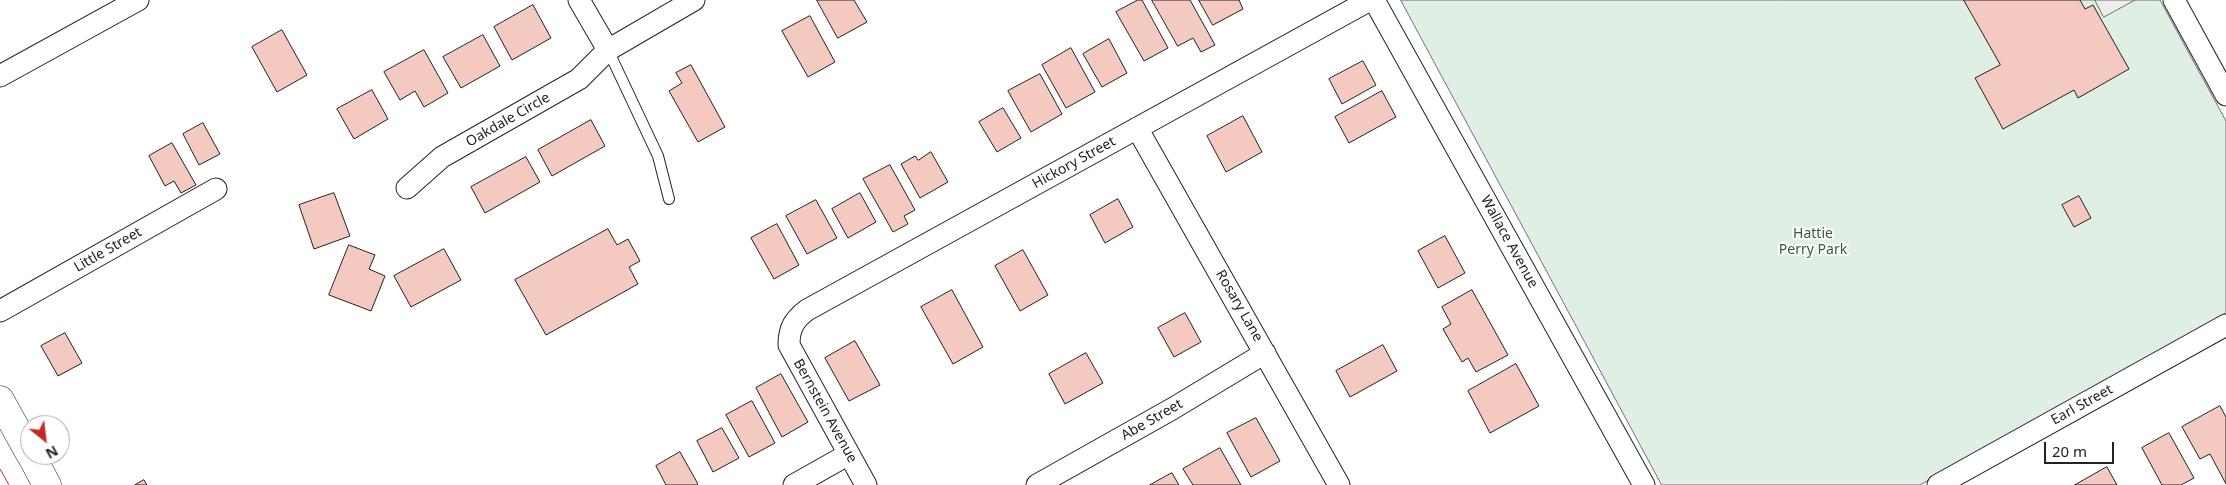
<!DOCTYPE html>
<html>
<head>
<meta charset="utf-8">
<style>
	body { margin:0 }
	#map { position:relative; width:2226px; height:485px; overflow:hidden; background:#fff; font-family:"Noto Sans",sans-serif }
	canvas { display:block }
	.north { position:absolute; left:20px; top:415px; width:50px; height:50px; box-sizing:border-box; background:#fff; border:1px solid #a7a7a7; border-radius:50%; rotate:151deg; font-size:14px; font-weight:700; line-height:20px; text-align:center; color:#222 }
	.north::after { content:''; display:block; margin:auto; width:18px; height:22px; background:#c62828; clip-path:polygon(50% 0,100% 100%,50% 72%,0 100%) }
	.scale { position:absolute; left:2044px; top:442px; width:70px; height:22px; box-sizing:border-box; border:2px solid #222; border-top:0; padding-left:6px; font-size:15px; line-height:18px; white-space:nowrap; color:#222; -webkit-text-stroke:4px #fff; paint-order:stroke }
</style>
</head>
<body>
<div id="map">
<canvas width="2226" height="485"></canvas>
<div class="north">N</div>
<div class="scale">20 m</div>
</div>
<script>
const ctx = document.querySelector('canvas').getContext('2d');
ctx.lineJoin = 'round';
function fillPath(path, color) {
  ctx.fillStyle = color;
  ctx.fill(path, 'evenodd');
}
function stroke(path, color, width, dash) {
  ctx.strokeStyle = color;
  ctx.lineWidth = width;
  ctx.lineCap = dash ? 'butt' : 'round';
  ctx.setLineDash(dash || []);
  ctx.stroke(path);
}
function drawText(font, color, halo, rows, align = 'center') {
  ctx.font = font + ' "Noto Sans",sans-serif';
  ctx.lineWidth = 4;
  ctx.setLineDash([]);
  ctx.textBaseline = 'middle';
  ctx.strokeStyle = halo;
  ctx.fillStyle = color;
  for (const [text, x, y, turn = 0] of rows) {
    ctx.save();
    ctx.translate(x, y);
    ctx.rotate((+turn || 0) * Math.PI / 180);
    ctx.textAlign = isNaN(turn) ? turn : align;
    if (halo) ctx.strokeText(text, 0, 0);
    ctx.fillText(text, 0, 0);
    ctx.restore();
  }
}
const green = new Path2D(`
	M1401,0H2160L2226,121V313L1920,485H1662Z`);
const parking = new Path2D(`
	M2095,0H2135L2104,17Z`);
const building = new Path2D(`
	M817,0H854L867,22L838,38Z
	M1138,0H1142L1168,48L1144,61L1116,12Z
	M1152,0H1190L1215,45L1201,52L1193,38L1178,46Z
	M1199,0H1239L1243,9L1213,25Z
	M1964,0H2080L2085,9L2093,5L2129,69L2078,98L2074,90L2003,129L1975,78L2000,65Z
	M533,5L551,38L512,60L494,27Z
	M810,16L835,62L808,77L782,31Z
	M282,30L307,75L277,92L252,47Z
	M483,35L500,66L461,88L443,57Z
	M1109,39L1127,73L1102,87L1083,54Z
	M1071,48L1095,92L1066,108L1042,65Z
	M424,50L448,93L424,107L415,91L400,100L384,72Z
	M1363,61L1376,85L1342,104L1329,79Z
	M691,65L725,127L698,142L669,91L682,83L676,73Z
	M1040,74L1062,114L1031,132L1008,91Z
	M372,90L388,119L354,139L337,109Z
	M1382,91L1396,117L1349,143L1335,117Z
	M1003,108L1021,138L997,152L979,122Z
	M1243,116L1262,152L1226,172L1207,136Z
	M591,120L605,146L552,176L538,150Z
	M203,123L220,154L199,165L183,134Z
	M172,143L196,185L181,193L174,181L165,186L149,156Z
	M931,152L948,182L920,198L901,164L915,156L918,160Z
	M526,157L540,182L485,213L471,187Z
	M890,165L915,210L904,216L908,224L893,232L863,179Z
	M334,193L350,236L314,249L299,205Z
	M860,193L876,222L848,238L832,209Z
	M2079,196L2091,218L2074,227L2062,205Z
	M1118,199L1133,227L1105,243L1090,215Z
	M816,200L837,238L807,254L786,216Z
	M777,224L799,265L774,279L751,238Z
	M608,229L617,245L628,239L640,261L629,267L638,284L546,335L515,280Z
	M1445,236L1465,273L1438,288L1418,251Z
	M349,245L375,255L369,269L385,276L371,311L329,295Z
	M444,249L461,280L411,307L394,276Z
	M1023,250L1048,295L1020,311L995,266Z
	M952,290L983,347L953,364L921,307Z
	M1472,290L1508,355L1476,372L1468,358L1462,362L1443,329L1451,324L1442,307Z
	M1185,313L1201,342L1174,357L1158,328Z
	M65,333L82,363L58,376L41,346Z
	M855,341L880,385L849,401L825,358Z
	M1383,345L1397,371L1350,397L1336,371Z
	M1086,353L1103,383L1065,404L1049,374Z
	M1516,364L1539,406L1490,433L1468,391Z
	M781,374L808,422L782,437L756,388Z
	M752,401L775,443L749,457L726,415Z
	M2220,406L2226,417V484L2210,454L2200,459L2182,427Z
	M1256,418L1280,461L1251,477L1227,433Z
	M722,428L739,458L713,472L697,441Z
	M2169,433L2194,478L2181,485H2162L2142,448Z
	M1220,448L1241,485H1193L1183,469Z
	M680,452L698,484L697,485H666L656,466Z
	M2107,467L2117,485H2075Z
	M1172,473L1179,485H1150Z
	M144,480L147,485H135Z`);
const service = new Path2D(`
	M608,50L658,156L669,199`);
const minor = new Path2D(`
	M579,0L608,50
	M1374,0L1644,485
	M2174,0L2226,95
	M0,76L138,0
	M1137,128L1339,485
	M407,188L442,157L579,79L608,50L694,0
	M0,311L216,189
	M794,485L849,454
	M866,485L789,345C789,328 794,320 807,310L1370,0
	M1037,485L1172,409L1265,353
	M1938,485L2226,325`);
const secondary = new Path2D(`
	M0,400L30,454
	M31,455L47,485`);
const power = new Path2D(`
	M0,469L9,485`);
const streetNames = [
	["Oakdale Circle",508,120,-30],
	["Hickory Street",1074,163,-29],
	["Wallace Avenue",1509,242,61],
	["Little Street",108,250,-30],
	["Rosary Lane",1239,306,60],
	["Earl Street",2082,405,-29],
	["Bernstein Avenue",825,411,61],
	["Abe Street",1152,420,-30]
];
const parkNames = [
	["Hattie",1813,234],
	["Perry Park",1813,250]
];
fillPath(green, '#e0efe3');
stroke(green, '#6f6f6f', 1);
fillPath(parking, '#ededed');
stroke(parking, '#6f6f6f', 1);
fillPath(building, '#f3c9c0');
stroke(building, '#222', 1);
stroke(service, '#222', 12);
stroke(minor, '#222', 23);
stroke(secondary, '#222', 29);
stroke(service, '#fff', 10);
stroke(minor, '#fff', 21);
stroke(secondary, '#fff', 28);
stroke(power, '#c62828', 1, [18, 4, 2.5, 4]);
drawText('14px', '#222', '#fff', streetNames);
drawText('14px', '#2f5e38', '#fff', parkNames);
</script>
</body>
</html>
